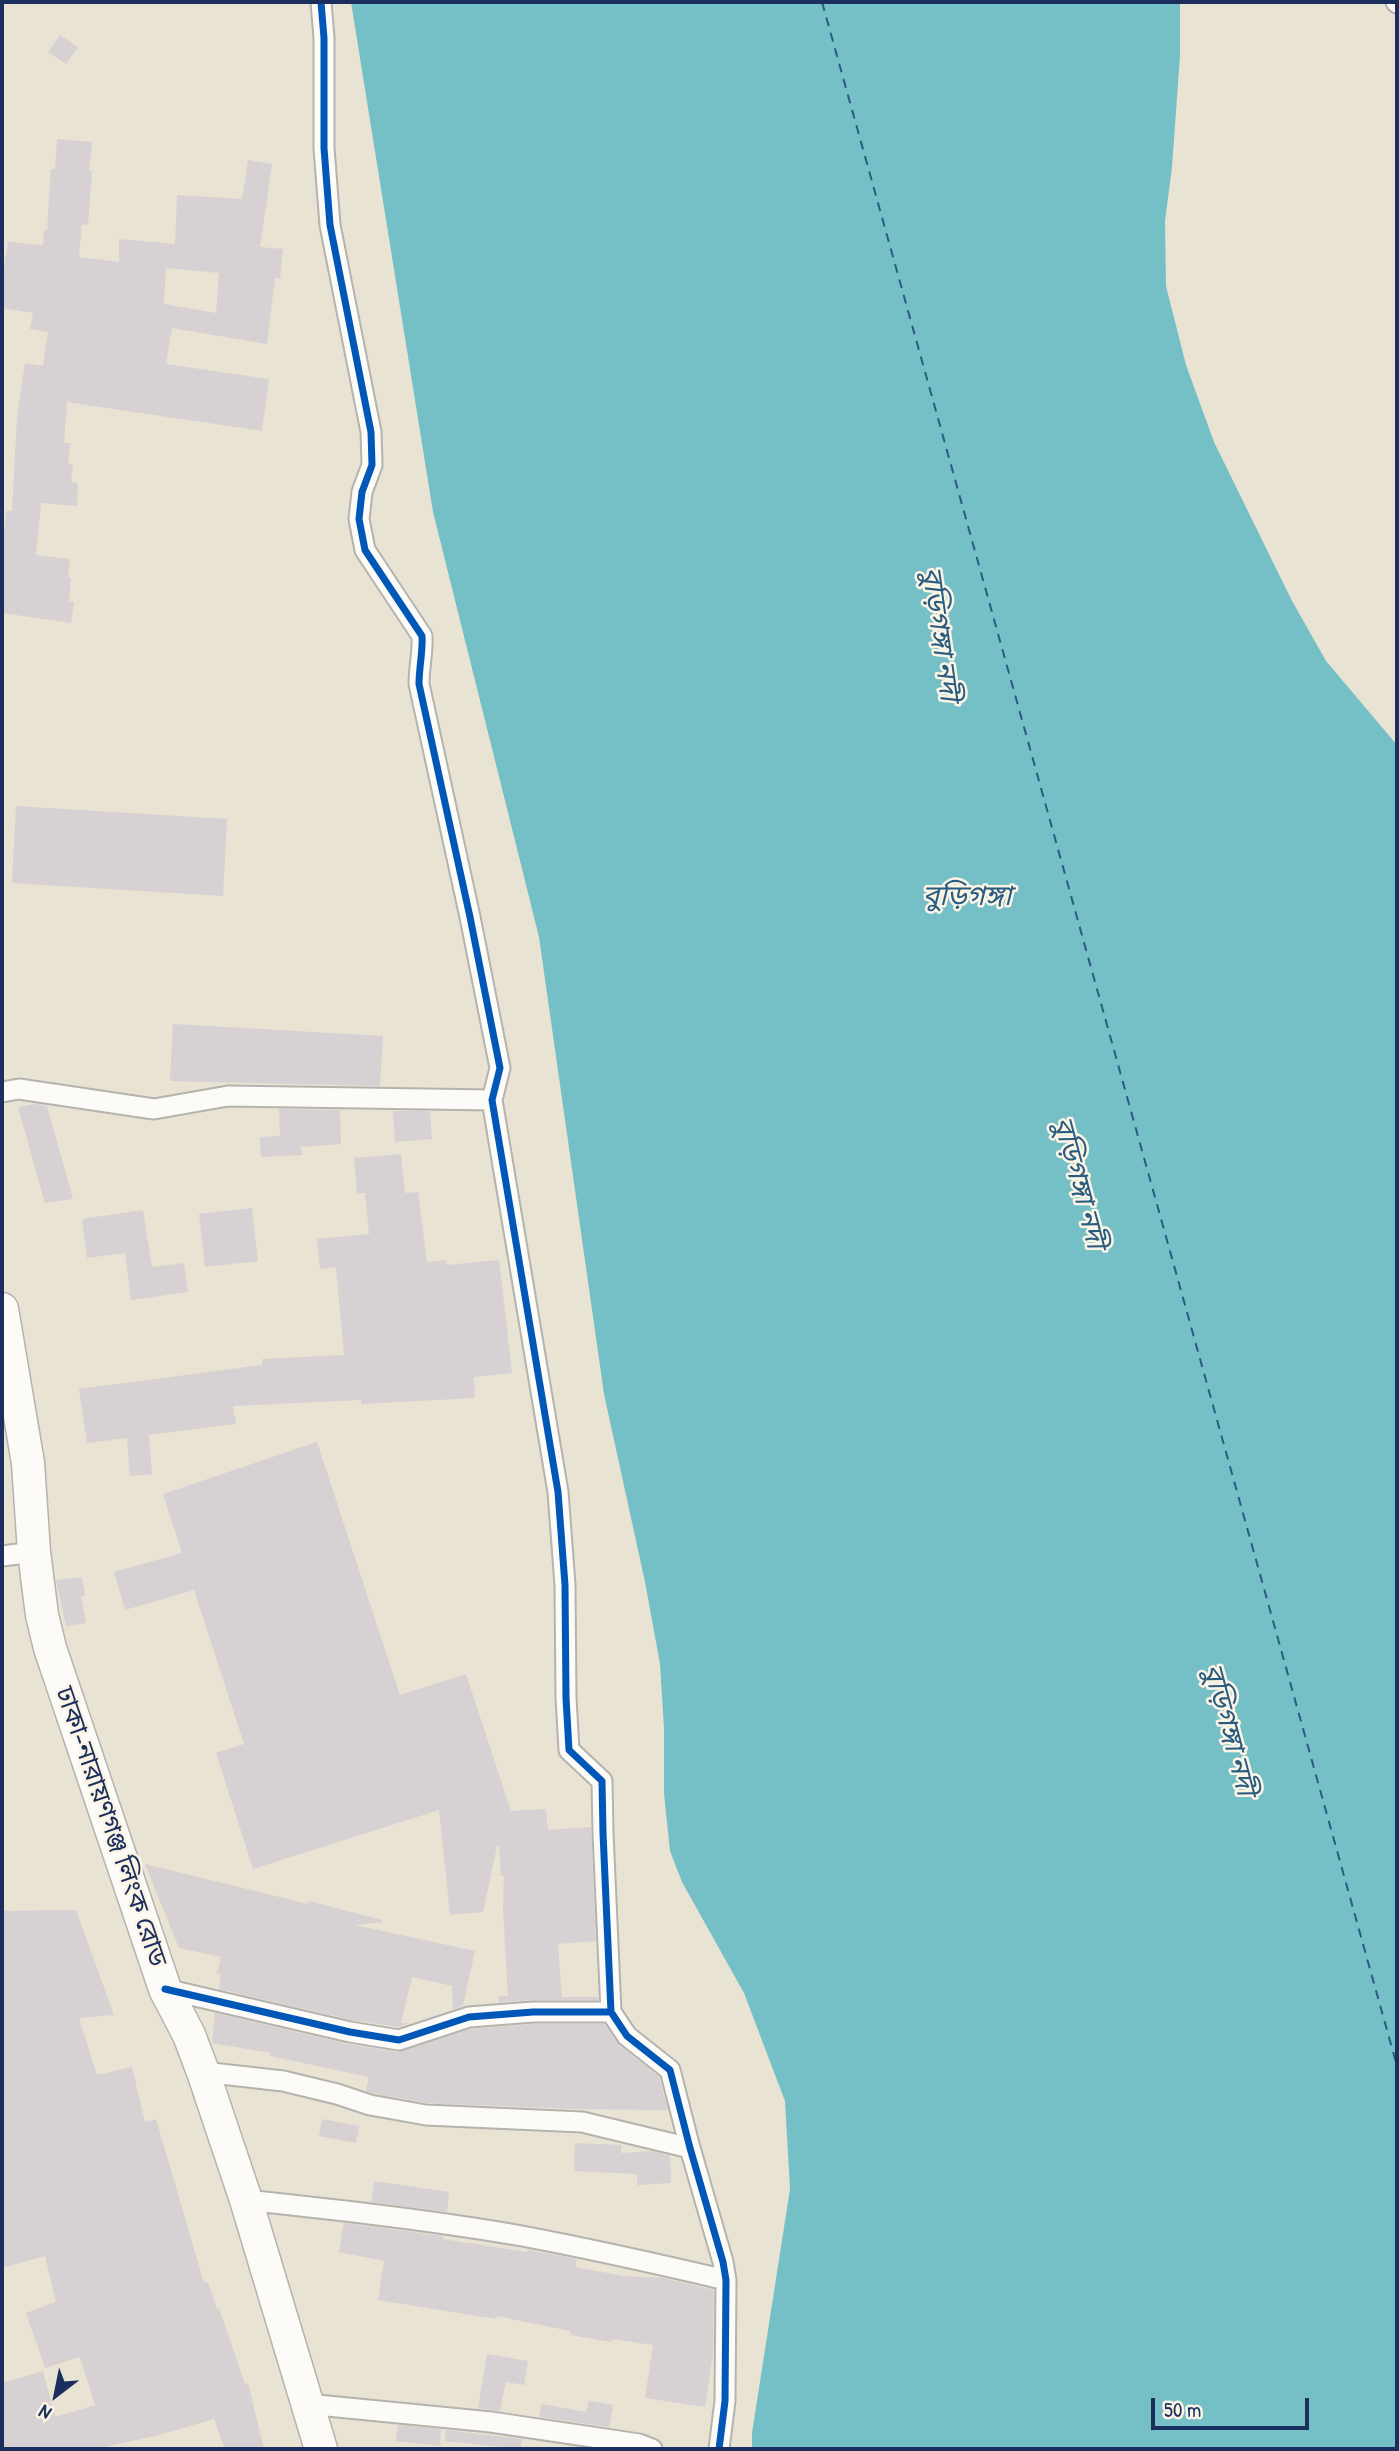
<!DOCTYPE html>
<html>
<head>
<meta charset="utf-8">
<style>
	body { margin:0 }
	#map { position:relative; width:1399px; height:2451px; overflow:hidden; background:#e8e3d3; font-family:"Patrick Hand",sans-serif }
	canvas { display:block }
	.frame { position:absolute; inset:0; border:4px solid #1b2f5e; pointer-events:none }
	.north { position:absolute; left:21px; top:2360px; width:70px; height:70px; -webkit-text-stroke:5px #fcf5e5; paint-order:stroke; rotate:212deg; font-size:19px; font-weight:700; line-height:28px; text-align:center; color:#1b2f5e }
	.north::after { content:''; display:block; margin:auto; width:24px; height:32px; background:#1b2f5e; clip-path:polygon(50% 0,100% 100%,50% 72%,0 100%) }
	.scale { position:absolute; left:1151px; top:2398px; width:158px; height:32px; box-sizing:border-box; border:4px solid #1b2f5e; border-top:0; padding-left:9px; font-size:21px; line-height:24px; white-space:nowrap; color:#1b2f5e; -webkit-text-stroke:5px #fcf5e5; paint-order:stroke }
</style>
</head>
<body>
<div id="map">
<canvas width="1399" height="2451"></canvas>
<div class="frame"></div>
<div class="north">N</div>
<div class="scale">50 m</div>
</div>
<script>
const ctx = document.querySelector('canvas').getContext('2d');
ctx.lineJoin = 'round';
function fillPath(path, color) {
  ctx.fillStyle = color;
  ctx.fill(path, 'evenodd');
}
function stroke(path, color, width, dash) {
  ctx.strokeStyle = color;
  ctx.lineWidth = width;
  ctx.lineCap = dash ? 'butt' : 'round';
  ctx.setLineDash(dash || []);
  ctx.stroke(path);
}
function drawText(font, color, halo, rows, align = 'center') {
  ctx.font = font + ' "Patrick Hand","Noto Sans Bengali",sans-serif';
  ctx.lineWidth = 5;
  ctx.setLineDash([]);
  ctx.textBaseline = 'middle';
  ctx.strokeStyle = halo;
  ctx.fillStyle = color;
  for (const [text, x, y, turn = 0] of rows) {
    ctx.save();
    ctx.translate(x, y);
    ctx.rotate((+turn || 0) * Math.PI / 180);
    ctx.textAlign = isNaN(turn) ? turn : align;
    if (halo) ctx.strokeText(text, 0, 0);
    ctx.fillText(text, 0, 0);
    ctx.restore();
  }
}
const water = new Path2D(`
	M351,2H1180V55L1172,167L1165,221L1166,286L1186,365L1214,442L1291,599L1326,661L1397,745V2449H752V2433L790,2189L785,2101L744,1993L682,1882L670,1851L664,1794V1728L660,1664L645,1582L604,1394L539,937L433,512Z`);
const ferry = new Path2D(`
	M822,2L1397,2066`);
const building = new Path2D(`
	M60,35L78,47L66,64L48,52Z
	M57,139L92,142L89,171H92L88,225L82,224L79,257L119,262V239L175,244L177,195L242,199L248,160L272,164L260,247L283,249L280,279L275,278L267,344L172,328L166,364L269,379L262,431L67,402L64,443H70L68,464H73L71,482L78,483L77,506L41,503L36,555L70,559L68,577L71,578L69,601L74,602L71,623L2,613V555L6,511H12L17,417L25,363L43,366L48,332L30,329L33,313L2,308V282L8,242L43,245L44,230H47L51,169H55ZM166,268L219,273L216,313L164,304Z
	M16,806L227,819L223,896L12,883Z
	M173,1024L383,1036L380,1086L170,1081Z
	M36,1104L47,1106L73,1199L45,1203L18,1107Z
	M279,1109L340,1110L341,1144L301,1147L302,1155L261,1157L260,1137L280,1136Z
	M393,1111H430L432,1139L395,1142Z
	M401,1154L405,1193L418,1192L427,1262L446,1260V1265L499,1260L512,1373L474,1377L475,1398L361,1404V1400L233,1406L236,1424L149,1435L152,1474L130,1476L127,1438L87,1443L79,1389L262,1365V1359L344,1355L336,1267L320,1269L317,1239L369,1234L365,1193H357L354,1158Z
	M252,1208L258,1261L205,1267L199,1214Z
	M143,1210L152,1267L184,1263L188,1292L131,1300L125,1253L87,1258L82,1219Z
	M317,1442L400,1695L466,1674L511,1811L546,1809L548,1830L591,1827L596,1941L558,1944L562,1997H598V2000H533L499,2002V1996H508L503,1909L504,1876H501L499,1846H497L483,1912L450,1915L439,1810L253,1869L216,1753L244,1744L194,1590L125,1610L114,1572L182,1553L163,1494Z
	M82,1577L85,1596L81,1597L86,1623L66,1626L56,1580Z
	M145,1864L308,1904L309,1901L382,1920V1922L355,1925L475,1951L463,2006L453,2009L452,1986L412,1977L401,2023H410L398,2027L352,2020L219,1989L221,1974L217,1973L221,1957L179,1948Z
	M76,1910L114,2015L79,2018L97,2075L132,2067L145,2122L156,2119L204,2283L208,2282L217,2309L219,2308L245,2384L248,2383L264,2449H225L214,2419L155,2436L95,2449H4L2,2441V2383L43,2371L55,2417L95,2405L80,2357L45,2368L26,2313L56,2302L45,2256L2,2268V1911Z
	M215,2013L347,2044L398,2052L471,2029L533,2024H604L619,2045L659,2077L668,2110L575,2109L427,2103L373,2093L366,2091L369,2077L270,2056L271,2053L212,2043Z
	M322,2119L359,2126L356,2143L319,2136Z
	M575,2143L621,2145V2153L652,2151L670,2156L671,2183L637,2185V2174L574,2171Z
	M374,2181L449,2192L447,2212L371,2202Z
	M344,2223L443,2236V2239L527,2252L528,2250L577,2259L575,2267L624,2276L663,2278L714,2290L713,2354L705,2407L645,2398L653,2345L612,2339L611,2342L570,2335V2331L497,2316L496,2319L378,2300L384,2261L339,2252Z
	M487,2354L528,2361L524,2385L506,2382L500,2411L478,2408Z
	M589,2401L613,2405L609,2427L539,2417L541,2404L586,2412Z
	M398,2425L441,2429L440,2446L396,2441Z
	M446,2430L522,2439L521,2449L445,2441Z`);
const minor = new Path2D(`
	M321,2L324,38V148L330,225L371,432L372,465L362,492L359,519L365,550L422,636C423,652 419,667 419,684L470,917L500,1068L492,1100L558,1492L565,1585L566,1698L569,1750L602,1781L603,1833L611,2012
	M1396,2L1397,3
	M2,1092L19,1089L154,1109L228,1096L492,1100
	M2,1556L34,1552
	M165,1989L350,2032L399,2040L469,2017L533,2012H611L627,2036L670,2070L690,2148L723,2262L726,2280L725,2401L719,2449
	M203,2072L283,2081L337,2094L370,2105L426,2115L582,2122L690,2148
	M246,2200C338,2210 430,2220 522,2236C591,2249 658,2264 726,2280
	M307,2404L491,2422L639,2444L652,2449`);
const trunk = new Path2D(`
	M2,1309L28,1463L34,1552L42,1615L50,1648L165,1989L189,2035L203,2072L246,2200L321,2449`);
const cycleway = new Path2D(`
	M321,2L324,38V148L330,225L371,432L372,465L362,492L359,519L365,550L422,636C423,652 419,667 419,684L470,917L500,1068L492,1100L558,1492L565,1585L566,1698L569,1750L602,1781L603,1833L611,2012
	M165,1989L350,2032L399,2040L469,2017L533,2012H611L627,2036L670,2070L690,2148L723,2262L726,2280L725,2401L719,2449`);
const streetNames = [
	["ঢাকা-নারায়ণগঞ্জ লিংক রোড",110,1827,71]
];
const waterNames = [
	["বুড়িগঙ্গা নদী",939,634,82],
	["বুড়িগঙ্গা",967,898],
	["বুড়িগঙ্গা নদী",1078,1183,75],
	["বুড়িগঙ্গা নদী",1228,1730,75]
];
fillPath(water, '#75bfc7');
stroke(ferry, '#295c81', 2, [9, 7]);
fillPath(building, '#d7d1d3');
stroke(minor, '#b5b3ae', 23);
stroke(trunk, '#b5b3ae', 35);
stroke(minor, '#fcfbf8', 19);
stroke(trunk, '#fcfbf8', 32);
stroke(cycleway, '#0057b8', 7);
drawText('26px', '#1b2f5e', '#fcf5e5', streetNames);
drawText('italic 28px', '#295c81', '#fcf5e5', waterNames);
</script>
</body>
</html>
